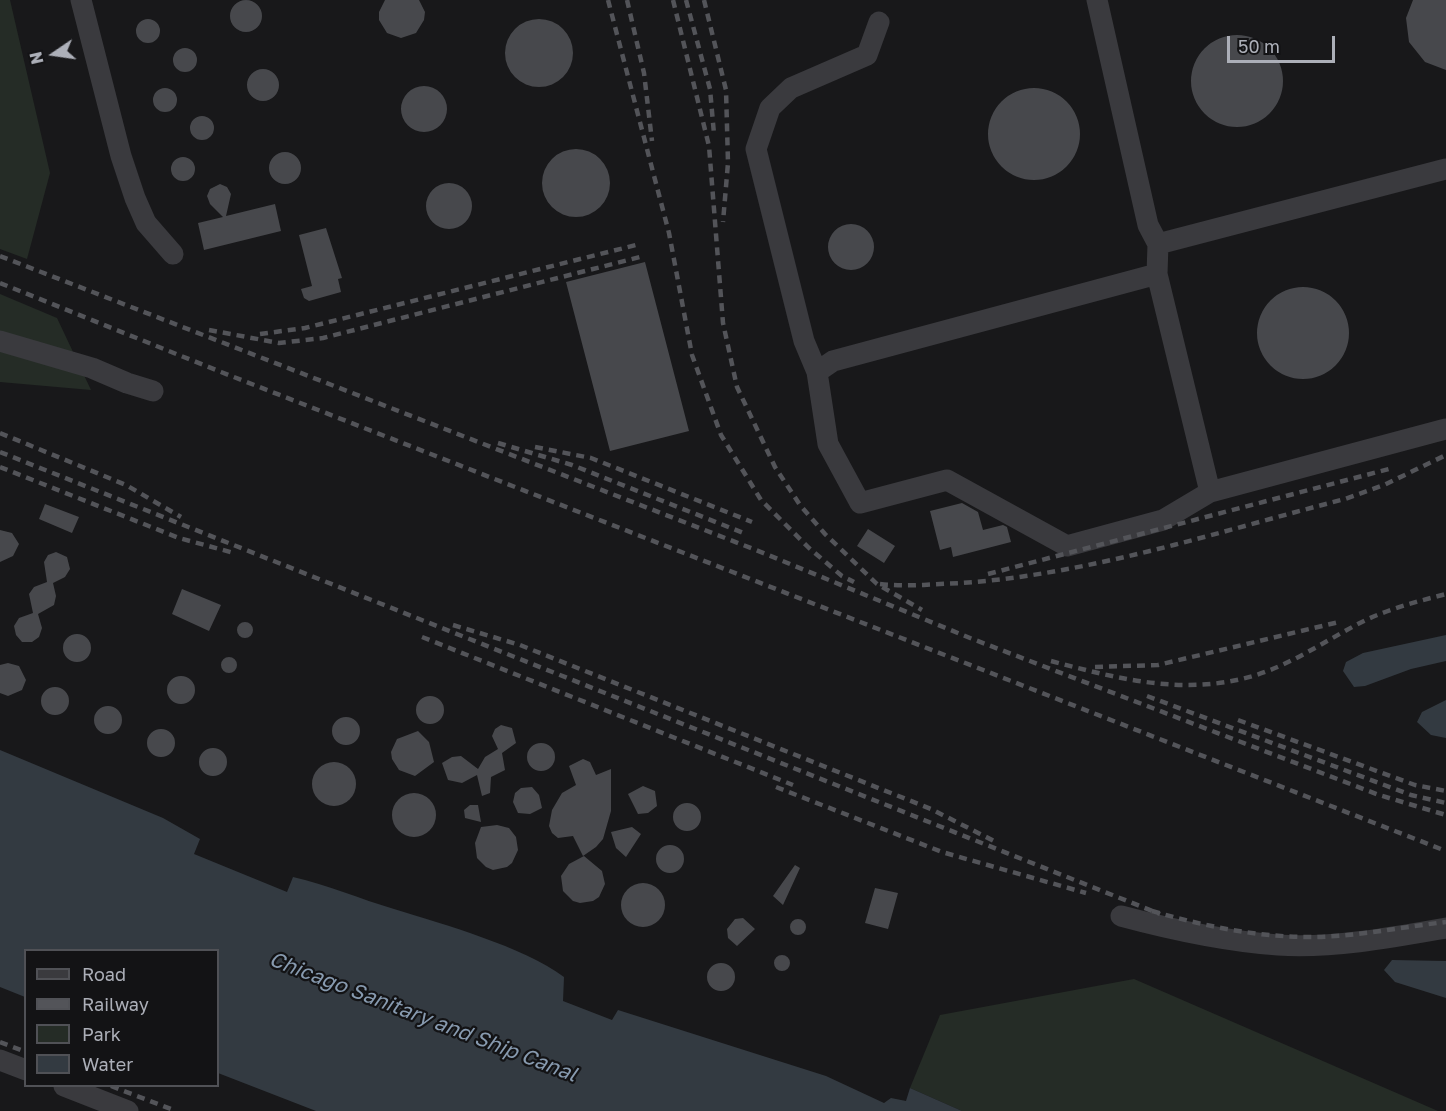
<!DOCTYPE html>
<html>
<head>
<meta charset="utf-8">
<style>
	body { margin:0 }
	#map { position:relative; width:1446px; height:1111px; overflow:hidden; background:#18181a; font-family:"Golos Text",sans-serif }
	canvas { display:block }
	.legend { position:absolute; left:24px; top:949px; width:195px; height:138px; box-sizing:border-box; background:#131315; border:2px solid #505156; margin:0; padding:8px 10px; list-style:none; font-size:18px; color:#acafb8 }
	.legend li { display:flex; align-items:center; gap:12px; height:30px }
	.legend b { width:30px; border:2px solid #505156 }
	.north { position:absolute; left:24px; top:24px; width:60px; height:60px; -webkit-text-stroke:4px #131315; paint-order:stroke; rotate:257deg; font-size:16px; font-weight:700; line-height:24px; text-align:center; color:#acafb8 }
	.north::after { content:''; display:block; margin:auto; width:21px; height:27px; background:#acafb8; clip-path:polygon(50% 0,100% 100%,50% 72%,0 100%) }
	.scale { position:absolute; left:1227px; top:36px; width:108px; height:27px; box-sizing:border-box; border:3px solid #acafb8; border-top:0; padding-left:8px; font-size:18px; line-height:21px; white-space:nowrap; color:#acafb8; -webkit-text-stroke:4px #131315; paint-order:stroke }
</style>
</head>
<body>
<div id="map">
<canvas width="1446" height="1111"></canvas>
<ul class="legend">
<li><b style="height:8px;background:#3a3a3e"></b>Road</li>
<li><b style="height:8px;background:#535459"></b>Railway</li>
<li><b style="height:16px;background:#252c26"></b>Park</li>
<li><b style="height:16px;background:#333a41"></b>Water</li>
</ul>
<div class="north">N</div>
<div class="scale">50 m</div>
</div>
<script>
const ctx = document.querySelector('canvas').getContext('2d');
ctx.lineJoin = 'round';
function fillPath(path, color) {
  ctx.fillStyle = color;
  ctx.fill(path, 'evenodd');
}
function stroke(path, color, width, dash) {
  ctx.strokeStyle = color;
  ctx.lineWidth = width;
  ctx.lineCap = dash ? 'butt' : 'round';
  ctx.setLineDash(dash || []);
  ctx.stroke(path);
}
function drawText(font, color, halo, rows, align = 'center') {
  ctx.font = font + ' "Golos Text",sans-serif';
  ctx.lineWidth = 4.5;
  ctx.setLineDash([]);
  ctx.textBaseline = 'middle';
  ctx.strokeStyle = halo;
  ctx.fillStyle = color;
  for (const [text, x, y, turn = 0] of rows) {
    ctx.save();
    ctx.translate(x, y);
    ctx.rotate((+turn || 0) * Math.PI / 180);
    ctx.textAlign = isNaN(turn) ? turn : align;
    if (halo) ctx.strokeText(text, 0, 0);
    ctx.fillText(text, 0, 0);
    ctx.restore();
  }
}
const green = new Path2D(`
	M0,0H10L50,173L27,259L0,249Z
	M0,294L57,318L91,390L0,382Z
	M1134,979L1438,1111H962L910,1088L940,1015Z`);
const water = new Path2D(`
	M1446,635V661L1411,669L1365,686L1354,687L1343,671L1346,662L1363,653Z
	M1446,700V738L1431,735L1417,722L1422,712Z
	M0,750L163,818L200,839L194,854L287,892L293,877C328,885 360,899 394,909C445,925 522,946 564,977L563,1001L612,1020L618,1010L826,1076L884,1103L891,1098L906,1101L910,1088L962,1111H316L218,1073V950H26L25,997L0,987Z
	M1392,960L1446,961V998L1395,982L1384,970Z`);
const building = new Path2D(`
	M230 16a16 16 0 1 1 32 0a16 16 0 1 1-32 0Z
	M385,0H419L425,12L424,20L416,33L401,38L387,33L379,20V12Z
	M1413,0H1446V70L1425,62L1409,42L1406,18Z
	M505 53a34 34 0 1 1 68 0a34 34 0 1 1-68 0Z
	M136 31a12 12 0 1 1 24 0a12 12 0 1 1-24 0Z
	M1191 81a46 46 0 1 1 92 0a46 46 0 1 1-92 0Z
	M173 60a12 12 0 1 1 24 0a12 12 0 1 1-24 0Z
	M247 85a16 16 0 1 1 32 0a16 16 0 1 1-32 0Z
	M401 109a23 23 0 1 1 46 0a23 23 0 1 1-46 0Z
	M988 134a46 46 0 1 1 92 0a46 46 0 1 1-92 0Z
	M153 100a12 12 0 1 1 24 0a12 12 0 1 1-24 0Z
	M190 128a12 12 0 1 1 24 0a12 12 0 1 1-24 0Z
	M542 183a34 34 0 1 1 68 0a34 34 0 1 1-68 0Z
	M269 168a16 16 0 1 1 32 0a16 16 0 1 1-32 0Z
	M171 169a12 12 0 1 1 24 0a12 12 0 1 1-24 0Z
	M426 206a23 23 0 1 1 46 0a23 23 0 1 1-46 0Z
	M220,184L227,187L231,194L226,216L275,204L281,231L204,250L198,223L223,217L210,204L207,196L210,189Z
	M828 247a23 23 0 1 1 46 0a23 23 0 1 1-46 0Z
	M326,228L342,278L338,279L341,292L309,301L304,298L301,289L312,286L299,235Z
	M645,262L689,431L610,451L566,282Z
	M1257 333a46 46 0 1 1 92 0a46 46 0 1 1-92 0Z
	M962,503L978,512L983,530L1003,525L1007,527L1011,542L953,557L951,547L940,550L930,511Z
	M45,504L79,517L72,533L39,519Z
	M868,529L895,546L884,563L857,546Z
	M0,530L12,533L19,544L13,556L0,562Z
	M56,552L67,557L70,569L65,577L53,583L56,596L54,605L38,614L42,628L39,637L32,642H22L16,635L14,626L19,618L33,613L29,594L34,587L47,582L44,562L48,555Z
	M182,589L221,605L209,631L172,614Z
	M237 630a8 8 0 1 1 16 0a8 8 0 1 1-16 0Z
	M63 648a14 14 0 1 1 28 0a14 14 0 1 1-28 0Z
	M221 665a8 8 0 1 1 16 0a8 8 0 1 1-16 0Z
	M8,663L19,666L26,680L22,690L8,696L0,693V665Z
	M167 690a14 14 0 1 1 28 0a14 14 0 1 1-28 0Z
	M41 701a14 14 0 1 1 28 0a14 14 0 1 1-28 0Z
	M416 710a14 14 0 1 1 28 0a14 14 0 1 1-28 0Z
	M94 720a14 14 0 1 1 28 0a14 14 0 1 1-28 0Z
	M332 731a14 14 0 1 1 28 0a14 14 0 1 1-28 0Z
	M501,725L512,728L516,743L502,753L505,770L491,777L490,793L482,796L477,775L462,783L448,780L442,763L452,757L461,756L478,769L485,757L498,749L492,736L495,729Z
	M147 743a14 14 0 1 1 28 0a14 14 0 1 1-28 0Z
	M418,731L429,742L434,762L415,776L399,770L392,759L391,752L397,739Z
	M527 757a14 14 0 1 1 28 0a14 14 0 1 1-28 0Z
	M199 762a14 14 0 1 1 28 0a14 14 0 1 1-28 0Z
	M583,759L590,762L596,775L611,769V811L603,839L596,847L583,856L573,836L558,838L552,833L549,826L552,810L562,793L576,785L569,766Z
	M312 784a22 22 0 1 1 44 0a22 22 0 1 1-44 0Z
	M643,786L655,791L657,806L648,813L638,814L628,794Z
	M532,787L539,795L542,808L530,814L518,813L513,802L515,793L521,788Z
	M392 815a22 22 0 1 1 44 0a22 22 0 1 1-44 0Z
	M673 817a14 14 0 1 1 28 0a14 14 0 1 1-28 0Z
	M470,805H478L481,822L465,818L464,810Z
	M497,825L509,828L516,837L518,850L512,863L507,867L493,870L486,867L477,858L475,843L481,827Z
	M632,827L641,834L626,857L616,848L611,832Z
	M656 859a14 14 0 1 1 28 0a14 14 0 1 1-28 0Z
	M584,856L602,871L605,884L599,897L593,901L580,903L573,901L563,891L561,876L569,864Z
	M795,865L800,868L783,905L773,896Z
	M621 905a22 22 0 1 1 44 0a22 22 0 1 1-44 0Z
	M875,888L898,893L888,929L865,923Z
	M743,918L755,929L737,946L728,938L727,929L735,919Z
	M790 927a8 8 0 1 1 16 0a8 8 0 1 1-16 0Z
	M774 963a8 8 0 1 1 16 0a8 8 0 1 1-16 0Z
	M707 977a14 14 0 1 1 28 0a14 14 0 1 1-28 0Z`);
const minor = new Path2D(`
	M81,0L121,156L135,198L146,223L173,254
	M1097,0L1148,225L1158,244L1157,274L1210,492
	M879,22L867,55L791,88L770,108L756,149L804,341L817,372L828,444L860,503L947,480L1067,546L1163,520L1210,492L1446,429
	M1158,244L1446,169
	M0,341L92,368L127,383L153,391
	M817,372L833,361L1157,274
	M1121,916C1173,930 1224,941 1278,945C1330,949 1395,937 1446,928
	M0,1060L26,1070
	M64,1086L128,1111`);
const rail = new Path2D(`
	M608,0L669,233L692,355L721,435L761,500L809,548L842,576L854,582
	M627,0L644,73L652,141
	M673,0L709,146L723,323L737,387L775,467L800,505L825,534L877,584L922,610
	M686,0L710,89L714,134
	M704,0L726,90L728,163L723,222
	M0,256L756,550L970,638L1379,795L1446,815
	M0,283L221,372L1446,851
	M209,330L279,343L323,338L640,257
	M260,334L305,328L636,245
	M0,433L126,485L181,517
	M498,443L572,465L746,534
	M535,447L591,458L752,522
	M0,452L1160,914
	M0,467L179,538L234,553
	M988,574L1389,469
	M880,584C907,587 935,584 962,583C1092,574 1220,531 1345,499L1384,485L1446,455
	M453,625L520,645L931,809L996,842
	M422,637L793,785
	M1051,661C1119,679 1184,696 1253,676C1290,665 1322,643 1356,625C1384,610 1415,602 1446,594
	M1095,667L1158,665L1339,622
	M1147,696L1411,795L1446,803
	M1238,720L1415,785L1446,791
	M776,787L942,852L1086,893
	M1152,911C1204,926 1256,937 1310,937C1355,937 1401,927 1446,922
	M0,1042L26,1052
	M111,1086L176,1111`);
const waterNames = [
	["Chicago Sanitary and Ship Canal",423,1017,21]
];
fillPath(green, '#252c26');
fillPath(water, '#333a41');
fillPath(building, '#47484c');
stroke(minor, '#3a3a3e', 21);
stroke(rail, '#535459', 4.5, [8, 6]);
drawText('italic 21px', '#879aaf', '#131315', waterNames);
</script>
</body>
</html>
